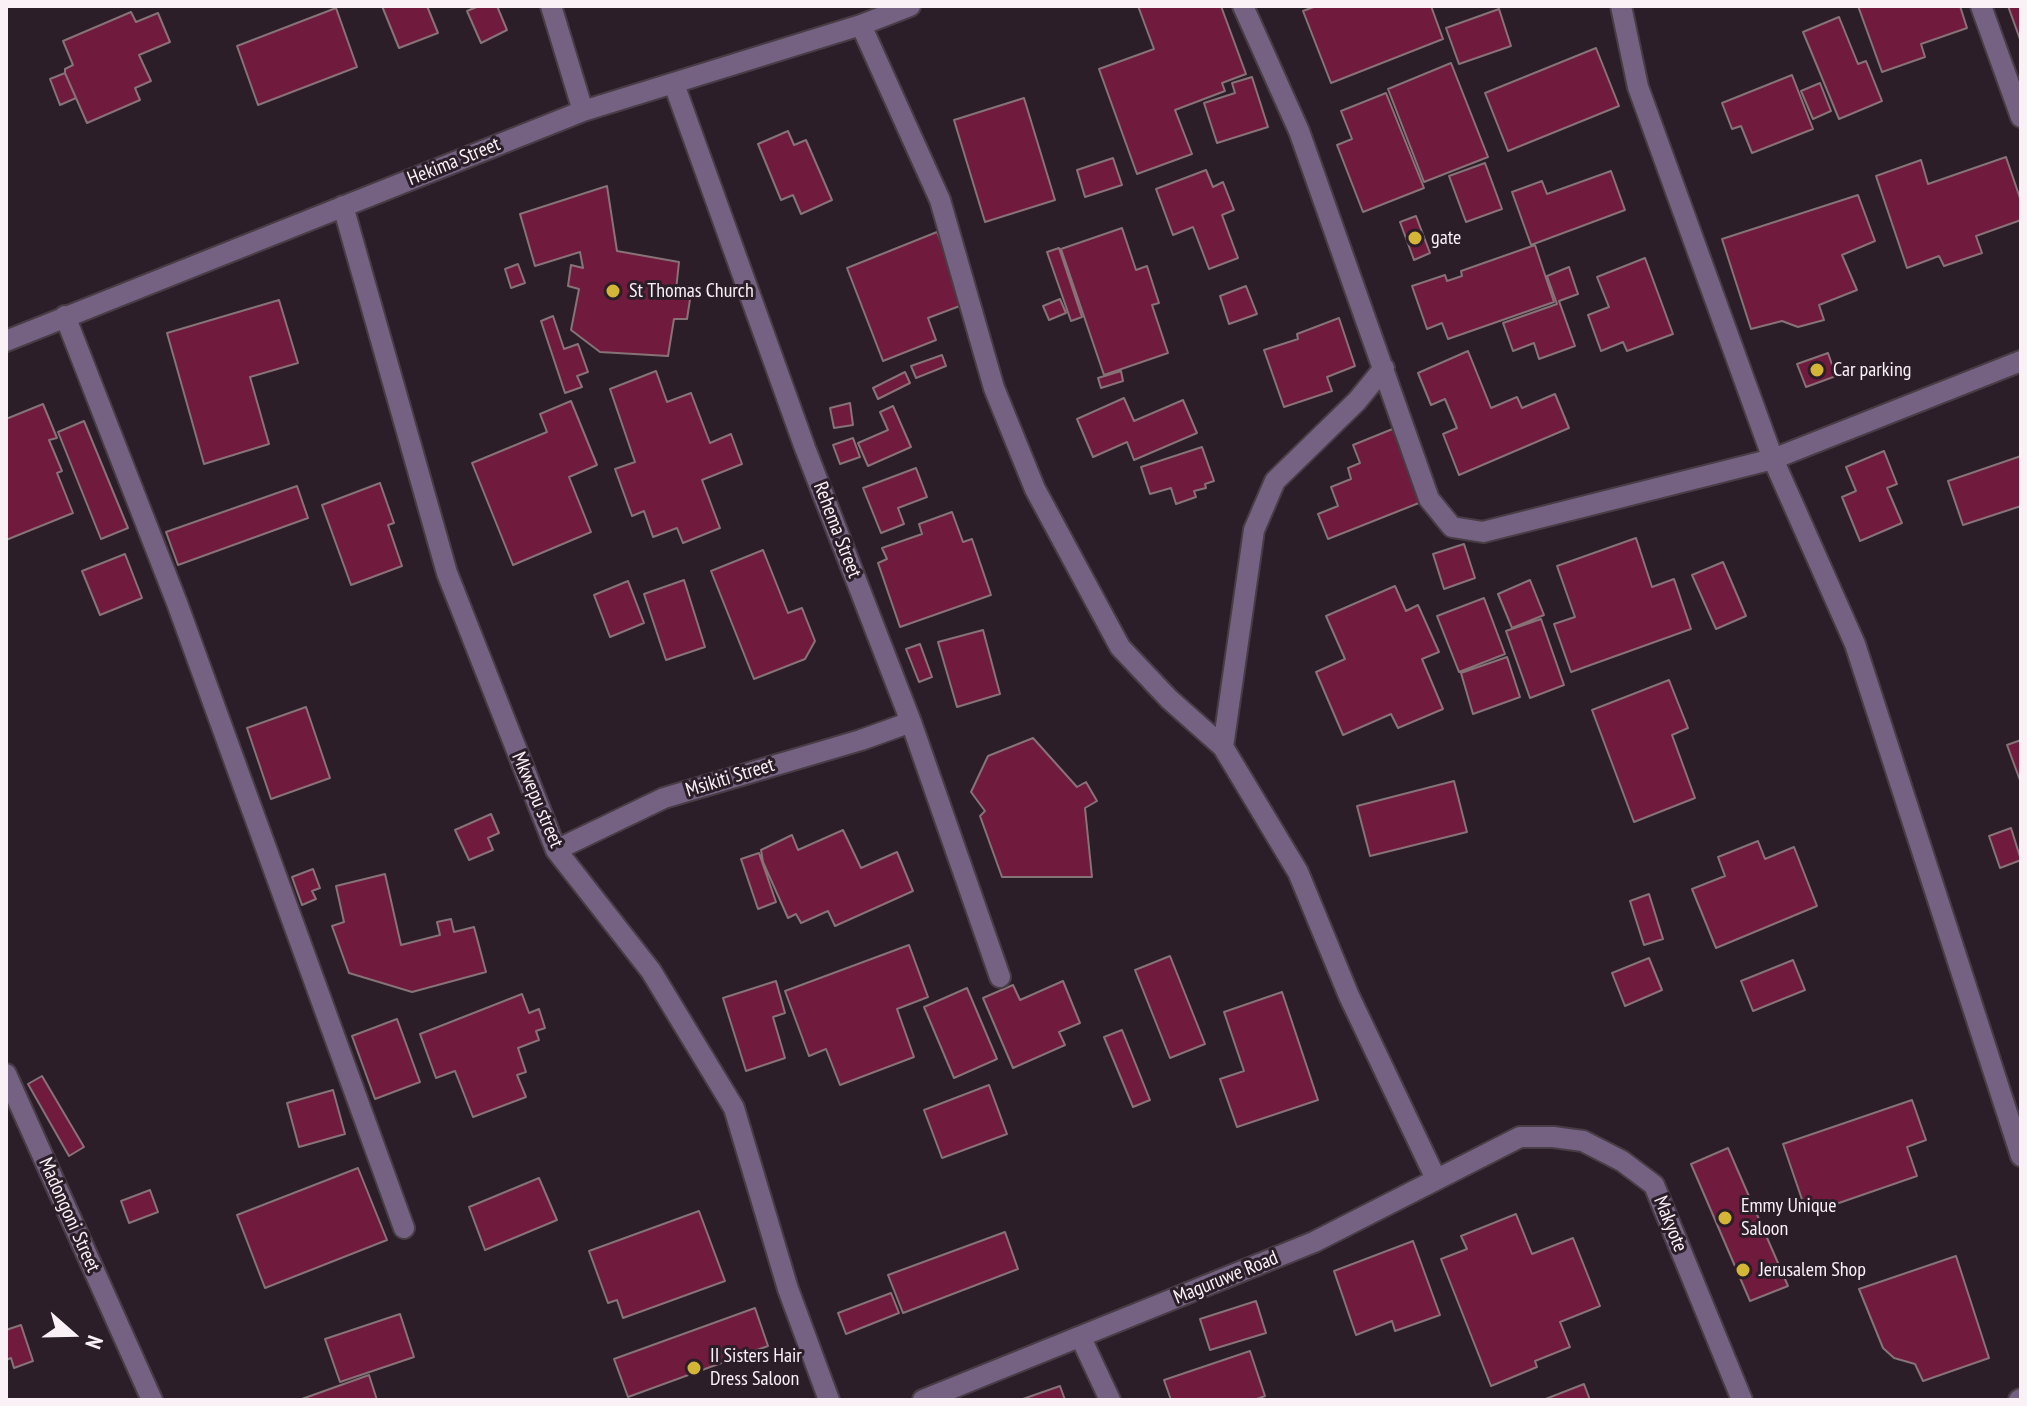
<!DOCTYPE html>
<html>
<head>
<meta charset="utf-8">
<style>
	body { margin:0 }
	#map { position:relative; width:2027px; height:1406px; overflow:hidden; background:#2b1e28; font-family:"PT Sans Narrow",sans-serif }
	canvas { display:block }
	.frame { position:absolute; inset:0; border:8px solid #faf1f7; pointer-events:none }
	.north { position:absolute; left:32px; top:1294px; width:80px; height:80px; -webkit-text-stroke:6px #2b1e28; paint-order:stroke; rotate:110deg; font-size:22px; font-weight:700; line-height:32px; text-align:center; color:#faf1f7 }
	.north::after { content:''; display:block; margin:auto; width:28px; height:36px; background:#faf1f7; clip-path:polygon(50% 0,100% 100%,50% 72%,0 100%) }
</style>
</head>
<body>
<div id="map">
<canvas width="2027" height="1406"></canvas>
<div class="frame"></div>
<div class="north">N</div>
</div>
<script>
const ctx = document.querySelector('canvas').getContext('2d');
ctx.lineJoin = 'round';
function fillPath(path, color) {
  ctx.fillStyle = color;
  ctx.fill(path, 'evenodd');
}
function stroke(path, color, width, dash) {
  ctx.strokeStyle = color;
  ctx.lineWidth = width;
  ctx.lineCap = dash ? 'butt' : 'round';
  ctx.setLineDash(dash || []);
  ctx.stroke(path);
}
function drawText(font, color, halo, rows, align = 'center') {
  ctx.font = font + ' "PT Sans Narrow",sans-serif';
  ctx.lineWidth = 6;
  ctx.setLineDash([]);
  ctx.textBaseline = 'middle';
  ctx.strokeStyle = halo;
  ctx.fillStyle = color;
  for (const [text, x, y, turn = 0] of rows) {
    ctx.save();
    ctx.translate(x, y);
    ctx.rotate((+turn || 0) * Math.PI / 180);
    ctx.textAlign = isNaN(turn) ? turn : align;
    if (halo) ctx.strokeText(text, 0, 0);
    ctx.fillText(text, 0, 0);
    ctx.restore();
  }
}
const building = new Path2D(`
	M382,6H427L438,33L399,48Z
	M479,6H497L507,30L481,43L467,11Z
	M1138,6H1221L1246,74L1222,83L1225,91L1175,110L1192,154L1137,174L1099,69L1154,49Z
	M1316,6H1431L1443,39L1331,83L1303,11Z
	M1858,6H1960L1967,28L1921,44L1925,57L1882,72Z
	M2008,6H2021V42Z
	M336,8L357,67L258,105L237,46Z
	M1499,9L1511,46L1459,64L1446,28Z
	M131,12L136,22L158,13L170,42L139,55L151,81L135,88L140,100L87,123L65,73V69L73,65L63,41Z
	M1839,17L1858,64L1866,61L1882,101L1839,119L1803,32Z
	M1596,48L1619,106L1508,151L1485,93Z
	M1451,63L1488,157L1424,182L1388,89Z
	M65,73L76,98L60,105L50,79Z
	M1792,75L1813,129L1752,153L1741,126L1732,129L1722,103Z
	M1252,77L1268,127L1217,143L1204,103L1235,93L1232,83Z
	M1820,83L1831,111L1813,119L1801,91Z
	M1386,93L1424,188L1363,212L1337,145L1352,139L1341,111Z
	M1024,98L1055,200L985,222L954,120Z
	M788,131L794,145L806,140L832,200L801,214L793,195L781,200L758,144Z
	M2006,157L2021,201V220L1976,236L1982,253L1944,266L1939,256L1907,268L1876,176L1921,160L1928,184Z
	M1113,158L1122,185L1085,197L1077,170Z
	M1485,163L1502,209L1466,222L1449,176Z
	M1206,170L1213,187L1223,182L1234,210L1222,215L1238,258L1209,269L1193,227L1173,235L1156,189Z
	M1611,171L1625,210L1531,245L1512,192L1542,181L1547,194Z
	M607,186L617,251L679,262L676,290L691,293L687,319H674L668,356L600,352L571,330L579,289L568,286L571,265L583,268L580,252L535,266L520,214Z
	M1858,195L1875,241L1842,255L1857,290L1819,305L1824,320L1798,327L1782,321L1751,329L1722,239Z
	M1416,216L1430,253L1414,260L1400,222Z
	M1122,228L1136,270L1147,266L1159,303L1152,305L1168,353L1104,375L1061,249Z
	M937,232L965,304L928,318L936,340L883,361L847,268Z
	M1535,245L1554,302L1448,339L1442,323L1427,329L1412,286L1445,275L1447,281L1462,276L1461,271Z
	M1059,248L1082,317L1071,321L1047,252Z
	M1645,258L1673,334L1627,351L1623,342L1601,351L1588,315L1609,307L1597,277Z
	M518,264L525,283L511,288L505,269Z
	M1569,267L1578,294L1559,301L1575,346L1539,359L1534,343L1513,351L1503,323L1557,304L1547,276Z
	M1246,286L1257,314L1229,324L1220,296Z
	M1060,299L1066,313L1049,320L1043,306Z
	M279,300L298,363L250,377L269,444L204,464L167,333Z
	M553,316L564,349L578,344L588,372L577,376L582,387L565,393L541,321Z
	M1339,318L1355,366L1327,377L1332,391L1284,407L1264,350L1298,339L1297,334Z
	M1468,351L1491,408L1517,397L1522,408L1555,394L1569,428L1459,475L1443,434L1457,428L1445,399L1431,405L1418,373Z
	M1828,353L1836,376L1806,387L1797,364Z
	M942,355L946,366L916,378L911,366Z
	M656,371L667,402L691,393L710,443L731,434L742,464L702,480L720,528L683,543L677,528L653,537L644,511L632,516L615,469L635,462L610,389Z
	M1121,371L1123,381L1101,388L1098,378Z
	M905,372L910,383L878,399L873,388Z
	M1124,398L1134,421L1183,400L1197,433L1134,460L1127,442L1093,457L1077,419Z
	M571,401L597,465L569,477L591,532L513,565L472,463L547,432L540,414Z
	M850,403L853,425L834,428L830,408Z
	M43,404L57,438L49,440L62,471L57,473L73,513L6,540V419Z
	M893,406L911,447L868,466L858,443L888,430L880,412Z
	M84,421L128,528L101,539L58,432Z
	M1395,428L1424,501L1328,539L1318,514L1338,506L1331,487L1351,479L1348,468L1360,463L1353,445Z
	M853,438L860,457L840,464L833,445Z
	M1202,447L1214,481L1205,484L1206,488L1194,491L1196,497L1176,504L1171,488L1150,494L1141,467Z
	M1884,451L1897,484L1887,488L1902,523L1860,541L1842,497L1856,491L1846,467Z
	M2021,456V506L1963,525L1948,481Z
	M916,468L927,497L898,508L904,524L881,533L863,488Z
	M380,483L394,523L388,525L402,566L351,585L322,505Z
	M297,486L308,518L178,565L166,532Z
	M952,512L963,542L972,539L991,595L900,627L878,563L887,559L882,548L922,534L919,524Z
	M1636,538L1652,587L1674,579L1691,629L1571,672L1554,624L1575,617L1557,566Z
	M1464,544L1475,578L1444,589L1433,554Z
	M763,550L788,613L802,608L815,641L805,659L754,679L711,571Z
	M125,554L142,598L100,615L82,571Z
	M1723,562L1746,616L1716,629L1692,575Z
	M684,580L705,647L666,660L644,594Z
	M1530,580L1544,615L1512,628L1498,594Z
	M628,581L644,623L610,637L594,595Z
	M1395,586L1406,611L1418,605L1439,652L1422,659L1443,709L1398,728L1391,714L1343,735L1316,672L1345,659L1326,616Z
	M1484,598L1505,654L1459,672L1437,616Z
	M1541,619L1564,685L1530,698L1506,631Z
	M983,630L1000,694L957,707L938,642Z
	M920,644L932,677L919,682L906,649Z
	M1507,657L1520,697L1473,714L1461,673Z
	M1669,680L1688,728L1672,735L1695,798L1634,822L1592,710Z
	M306,707L330,778L271,799L247,728Z
	M1033,738L1077,787L1086,782L1097,801L1085,808L1092,877H1002L980,816L985,811L971,792L988,756Z
	M2021,740V783L2007,745Z
	M1454,781L1467,832L1370,856L1357,806Z
	M491,814L499,833L488,838L493,850L469,860L455,830Z
	M2011,828L2021,860L2000,868L1989,836Z
	M843,830L861,868L897,852L913,891L835,926L828,911L801,923L796,914L788,918L763,862L761,850L792,835L798,850Z
	M1758,841L1765,859L1794,847L1817,906L1716,948L1692,889L1725,876L1718,857Z
	M759,853L776,902L758,909L741,859Z
	M313,869L320,888L312,891L316,899L302,905L292,877Z
	M385,874L401,945L440,935L437,922L451,919L454,932L474,927L486,972L412,992L349,973L332,926L344,922L336,886Z
	M1649,894L1663,939L1644,945L1630,901Z
	M909,945L928,997L897,1009L914,1057L840,1085L826,1049L809,1056L785,991Z
	M1170,956L1205,1044L1170,1058L1135,970Z
	M1649,958L1662,990L1625,1006L1612,973Z
	M1793,960L1805,990L1753,1011L1741,981Z
	M776,981L785,1013L773,1017L785,1058L746,1071L723,998Z
	M1063,981L1080,1023L1059,1032L1065,1045L1013,1068L983,998L1013,985L1020,1000Z
	M967,988L997,1059L954,1078L924,1007Z
	M1282,992L1318,1100L1237,1127L1220,1079L1244,1071L1224,1012Z
	M522,994L529,1013L539,1009L545,1028L536,1031L539,1040L518,1048L526,1072L517,1075L526,1097L473,1117L455,1071L436,1078L420,1034Z
	M397,1019L420,1082L375,1099L352,1036Z
	M1122,1030L1150,1100L1133,1107L1104,1037Z
	M42,1076L84,1147L69,1156L28,1084Z
	M989,1085L1007,1134L942,1158L924,1110Z
	M333,1090L345,1134L299,1147L287,1103Z
	M1912,1100L1926,1140L1907,1147L1917,1176L1807,1214L1783,1144Z
	M1728,1148L1788,1286L1750,1301L1691,1164Z
	M358,1168L387,1240L265,1288L237,1215Z
	M539,1178L557,1220L485,1250L469,1207Z
	M150,1190L158,1212L129,1223L121,1201Z
	M699,1211L725,1281L623,1318L617,1300L608,1303L589,1251Z
	M1516,1214L1532,1254L1573,1238L1600,1306L1560,1322L1570,1347L1535,1361L1537,1367L1491,1386L1441,1259L1467,1249L1461,1236Z
	M1005,1232L1018,1269L903,1313L888,1275Z
	M1413,1241L1440,1315L1395,1331L1392,1321L1356,1335L1334,1271Z
	M1956,1256L1989,1358L1923,1381L1915,1364L1894,1358L1883,1348L1859,1289Z
	M891,1293L899,1313L846,1334L838,1313Z
	M1256,1301L1266,1333L1210,1350L1200,1319Z
	M755,1308L768,1346L628,1397L614,1359Z
	M400,1314L414,1357L340,1382L325,1339Z
	M21,1325L33,1361L14,1368L11,1358L6,1360V1330Z
	M1250,1351L1265,1396L1254,1400H1171L1164,1380Z
	M369,1375L377,1400H299Z
	M1584,1384L1590,1400H1543Z
	M1060,1386L1065,1400H1020Z`);
const street = new Path2D(`
	M551,6L583,111
	M1243,6L1299,131L1429,499L1452,527L1483,532L1773,459L2021,361
	M1621,6L1638,87L1773,459L1855,644L2021,1156
	M1981,6L2021,117
	M861,25L940,200L994,388L1035,489L1120,647L1169,699L1223,747L1298,872L1349,996L1436,1179
	M674,84L805,448L911,722L1000,977
	M343,206L447,573L556,850L651,971L734,1108L788,1289L829,1400
	M65,316L177,603L404,1228
	M6,341L583,111L861,25L910,6
	M1223,747L1254,530L1275,481L1357,401L1384,368
	M556,850L664,798L861,740L911,722
	M6,1074L152,1400
	M1081,1338L1110,1400
	M923,1400L1314,1242L1520,1137H1553L1583,1141L1622,1161L1654,1185L1742,1400
	M2019,1400L2021,1399`);
const markers = [
	[1415,238,8,"#d3b635"],
	[613,291,8,"#d3b635"],
	[1817,370,8,"#d3b635"],
	[1725,1218,8,"#d3b635"],
	[1743,1270,8,"#d3b635"],
	[694,1368,8,"#d3b635"]
];
const streetNames = [
	["Hekima Street",454,162,-22],
	["Rehema Street",837,530,69],
	["Msikiti Street",730,778,-17],
	["Mkwepu street",537,800,67],
	["Madongoni Street",69,1215,66],
	["Makyote",1670,1224,68],
	["Maguruwe Road",1226,1278,-22]
];
const poiNames = [
	["gate",1431,238],
	["St Thomas Church",629,291],
	["Car parking",1833,370],
	["Emmy Unique",1741,1206],
	["Saloon",1741,1229],
	["Jerusalem Shop",1759,1270],
	["II Sisters Hair",710,1356],
	["Dress Saloon",710,1379]
];
fillPath(building, '#701b3e');
stroke(building, '#867277', 2);
stroke(street, '#483c45', 24);
stroke(street, '#756181', 20);
for (const [x, y, r, color] of markers) {
  const dot = new Path2D();
  dot.arc(x, y, r, 0, 2 * Math.PI);
  ctx.fillStyle = color;
  ctx.fill(dot);
  stroke(dot, '#2b1e28', 3);
}
drawText('20px', '#faf1f7', '#2b1e28', streetNames);
drawText('20px', '#faf1f7', '#2b1e28', poiNames, 'left');
</script>
</body>
</html>
